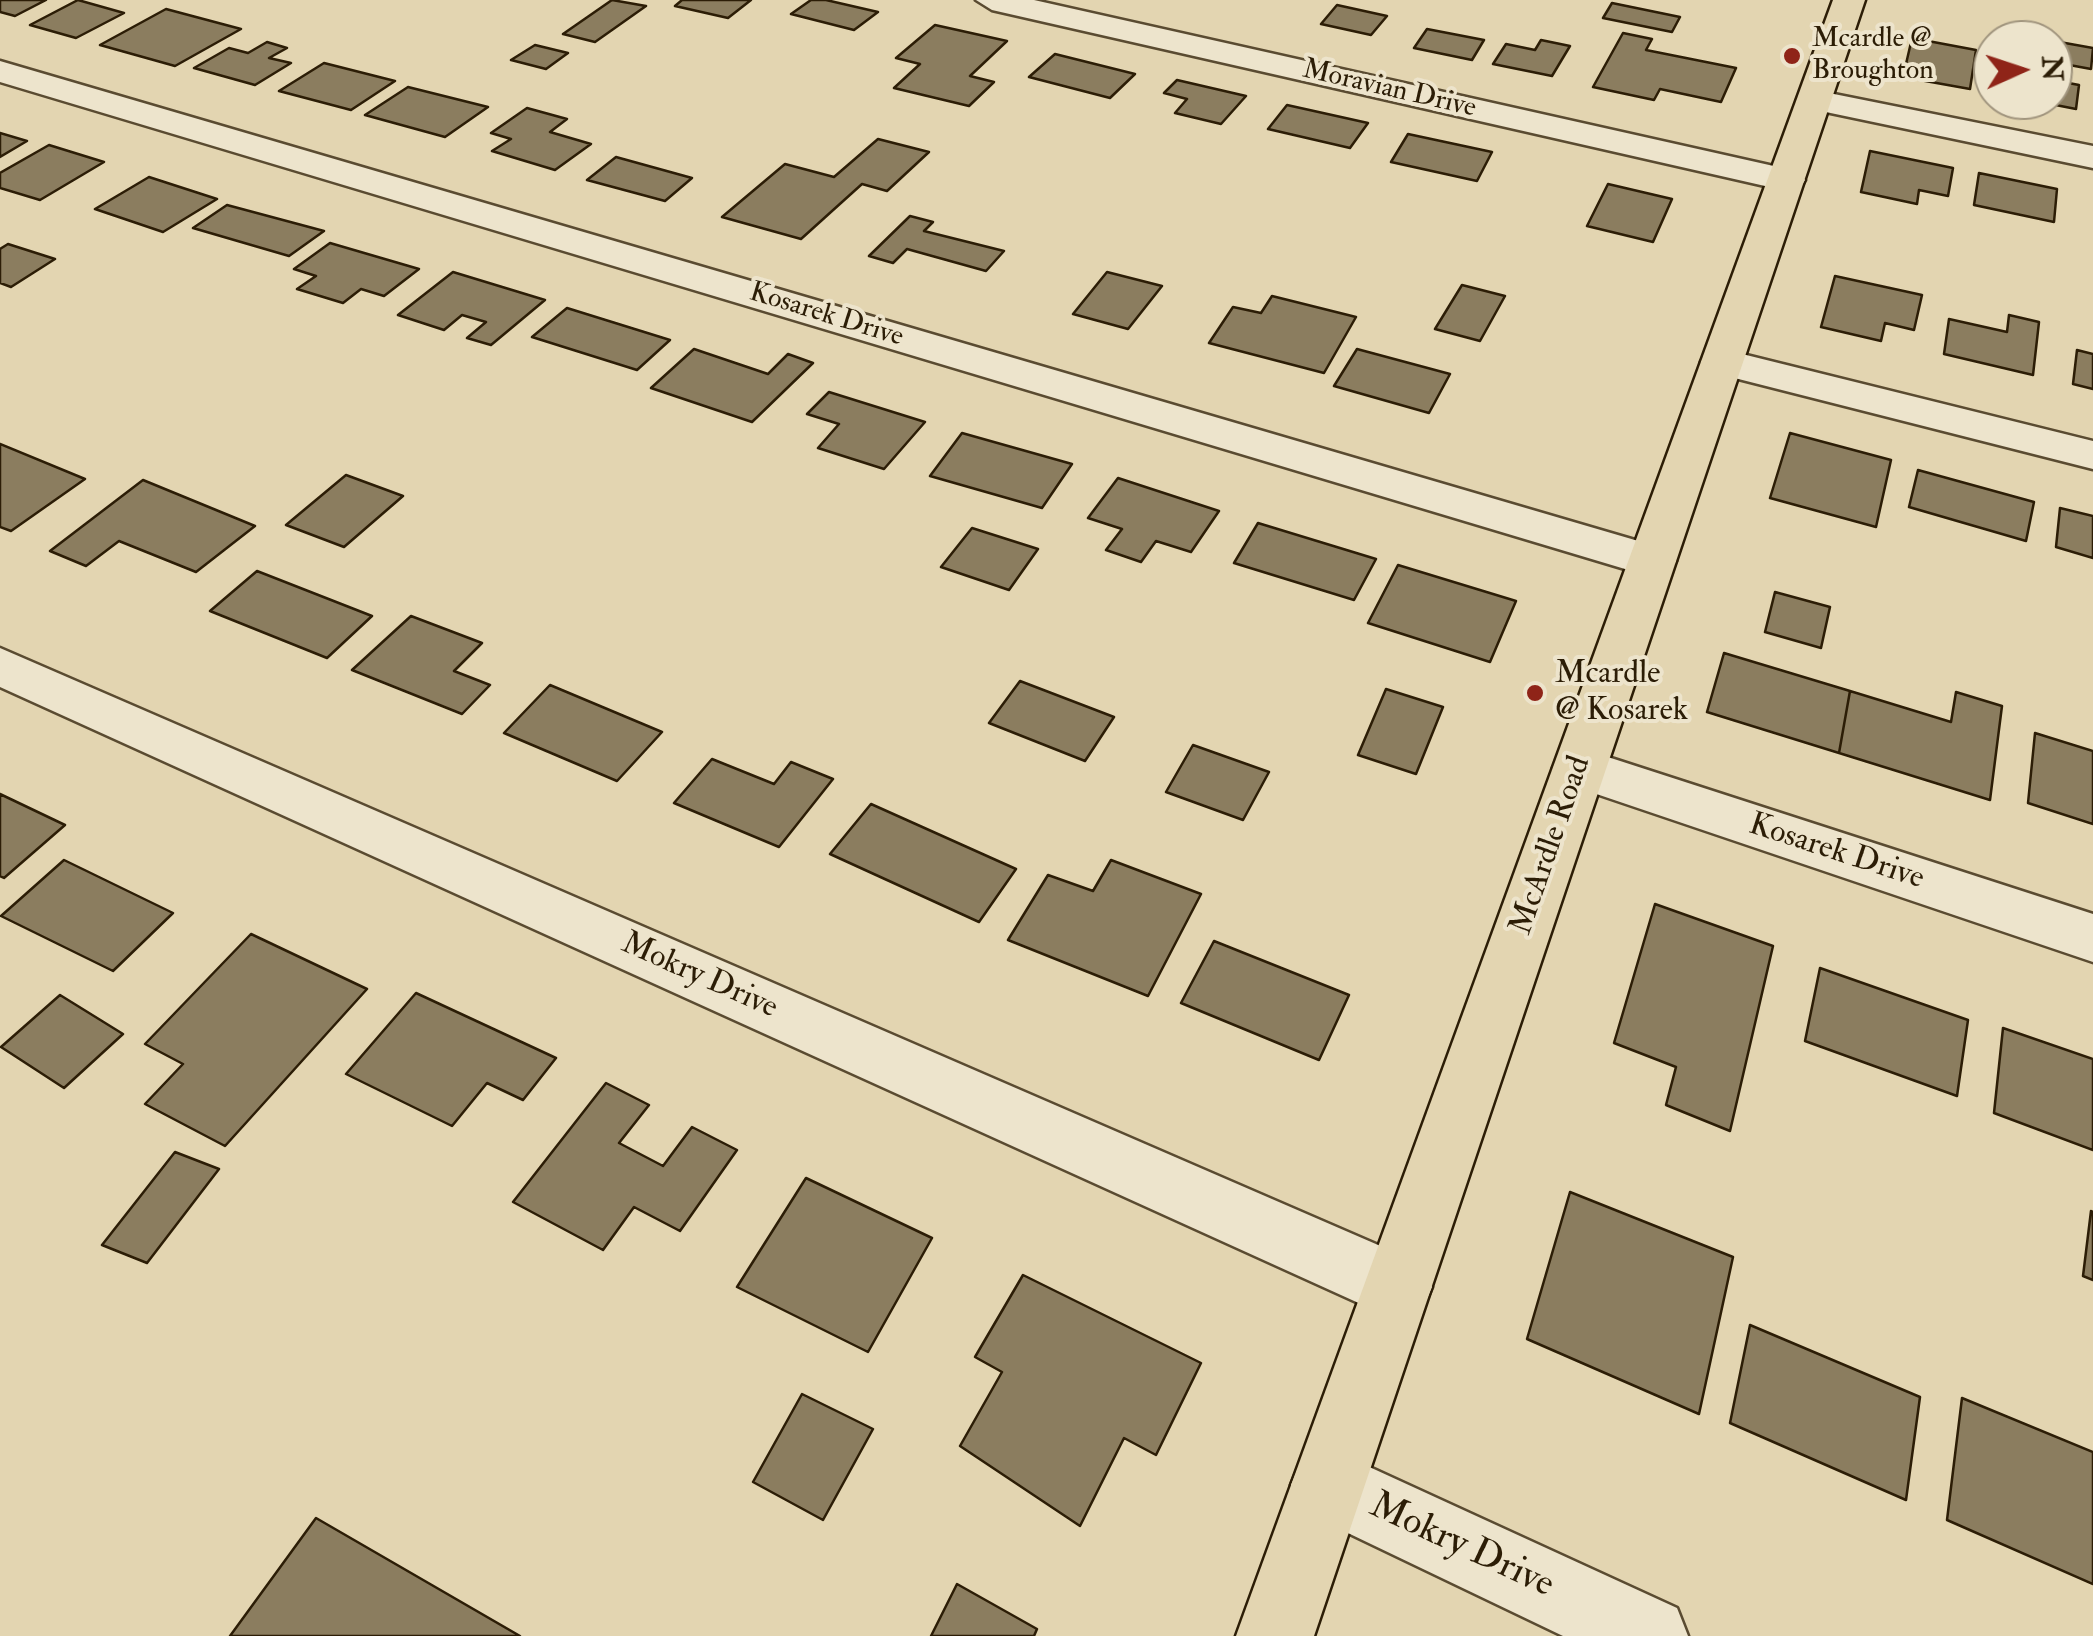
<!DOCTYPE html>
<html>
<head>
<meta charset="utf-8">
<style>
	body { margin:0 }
	#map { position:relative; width:2093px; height:1636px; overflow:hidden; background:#e3d5b1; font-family:"IM FELL Double Pica",serif }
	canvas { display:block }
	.north { position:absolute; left:1973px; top:20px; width:100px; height:100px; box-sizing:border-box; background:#ede4cc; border:2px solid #a0947d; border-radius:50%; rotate:87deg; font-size:28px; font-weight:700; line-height:40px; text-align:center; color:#2c1d06 }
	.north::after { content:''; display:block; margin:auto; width:35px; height:45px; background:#8f2418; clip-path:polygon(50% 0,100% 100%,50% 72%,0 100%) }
</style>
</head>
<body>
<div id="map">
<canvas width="2093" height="1636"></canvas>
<div class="north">N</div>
</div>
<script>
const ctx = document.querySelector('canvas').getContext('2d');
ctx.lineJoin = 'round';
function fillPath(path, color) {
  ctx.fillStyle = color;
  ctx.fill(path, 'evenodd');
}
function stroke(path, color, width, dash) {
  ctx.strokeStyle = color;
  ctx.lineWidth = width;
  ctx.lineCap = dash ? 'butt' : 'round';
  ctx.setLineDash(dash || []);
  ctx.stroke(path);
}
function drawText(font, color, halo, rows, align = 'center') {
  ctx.font = font + ' "IM FELL Double Pica",serif';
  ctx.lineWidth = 8;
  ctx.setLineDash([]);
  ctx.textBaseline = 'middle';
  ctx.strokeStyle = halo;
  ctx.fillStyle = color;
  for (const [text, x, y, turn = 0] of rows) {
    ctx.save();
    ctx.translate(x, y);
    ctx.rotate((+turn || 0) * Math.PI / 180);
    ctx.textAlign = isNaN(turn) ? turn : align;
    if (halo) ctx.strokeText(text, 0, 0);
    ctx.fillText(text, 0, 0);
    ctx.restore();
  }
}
const building = new Path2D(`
	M0,0H46L15,16L0,12Z
	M78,0L124,13L76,38L30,25Z
	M612,0L646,6L595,42L563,34Z
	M682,0H751L728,18L675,6Z
	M811,0H826L878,12L854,30L791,14Z
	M1612,3L1680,17L1672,32L1603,18Z
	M1337,5L1387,16L1371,35L1321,24Z
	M166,9L241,29L175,66L100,45Z
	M935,25L1007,41L970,76L994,82L969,106L894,88L920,64L896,58Z
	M1427,29L1484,40L1472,60L1414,48Z
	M1623,33L1652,39L1646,50L1736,68L1721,102L1660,89L1654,100L1593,87Z
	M1912,38L1976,50L1970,89L1903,77Z
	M1541,40L1570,46L1552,76L1493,64L1506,44L1535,50Z
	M2054,41L2093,48L2091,69L2053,62Z
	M267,42L287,48L269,58L291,63L255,85L194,68L229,48L248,53Z
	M535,45L568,53L546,69L511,60Z
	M1055,54L1135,74L1110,98L1029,77Z
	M324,63L395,81L351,110L279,91Z
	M1177,80L1246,96L1221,124L1175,113L1187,99L1164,93Z
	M2053,80L2079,85L2076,109L2030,100H2053Z
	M408,87L488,107L445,137L365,115Z
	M1287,105L1368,123L1350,148L1268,129Z
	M527,108L567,119L550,132L591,144L555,170L492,151L511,139L491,133Z
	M0,133L27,141L0,157Z
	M1408,134L1492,152L1477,181L1391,162Z
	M878,139L929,152L887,191L862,184L801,239L722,217L785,164L834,177Z
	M49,145L104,162L40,200L0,188V173Z
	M1870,151L1953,168L1948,196L1919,190L1917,204L1861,192Z
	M616,157L692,178L665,201L587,180Z
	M1979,173L2057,189L2054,222L1974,205Z
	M149,177L217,199L163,232L95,209Z
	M1608,184L1672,199L1653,242L1587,226Z
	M227,205L324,231L289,256L193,228Z
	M910,216L933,222L924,231L1004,251L986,271L907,249L893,263L869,256Z
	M330,243L419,269L384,296L361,289L343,303L297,289L316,276L294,269Z
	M8,244L55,259L11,287L0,283V249Z
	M453,272L545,300L491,345L467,338L486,322L462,315L444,330L398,315Z
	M1107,272L1162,286L1128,329L1073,314Z
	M1835,276L1922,295L1914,330L1885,323L1881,341L1821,327Z
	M1462,285L1505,296L1480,341L1435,329Z
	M1272,296L1356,317L1324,373L1209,343L1233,307L1261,313Z
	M567,308L670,340L637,370L532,337Z
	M2009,315L2039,322L2033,375L1944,354L1949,319L2007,332Z
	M694,349L768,374L788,354L813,363L752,422L651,388Z
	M1357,349L1450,374L1429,413L1334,386Z
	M2077,350L2093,354V389L2073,384Z
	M829,392L925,422L884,469L818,448L839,424L807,414Z
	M962,433L1072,464L1042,508L930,476Z
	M1790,433L1891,460L1876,527L1770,498Z
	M0,444L85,479L11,531L0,527Z
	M1918,470L2034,502L2026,541L1909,507Z
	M346,475L403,496L344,547L286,525Z
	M1118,478L1219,511L1191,552L1156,541L1141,562L1106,550L1122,529L1088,518Z
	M143,480L255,526L196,572L119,541L86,566L50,551Z
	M2060,508L2093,516V558L2056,547Z
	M1258,523L1376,559L1354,600L1234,563Z
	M972,528L1038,549L1009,590L941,567Z
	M1398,565L1516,601L1490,662L1368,623Z
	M257,571L372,616L327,658L210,611Z
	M1775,592L1830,607L1821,648L1765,632Z
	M411,616L482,643L454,671L490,685L462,714L352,670Z
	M1724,653L1850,691L1839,753L1707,712Z
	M1020,681L1114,717L1085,761L989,723Z
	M550,685L662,732L617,781L504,733Z
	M1386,689L1443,707L1416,774L1358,755Z
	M1850,691L1951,722L1956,692L2002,706L1990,800L1839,753Z
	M2035,733L2093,751V824L2028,803Z
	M1193,745L1269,772L1243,820L1166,792Z
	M712,759L774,784L791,762L833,779L779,847L674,803Z
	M0,794L65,825L4,878L0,876Z
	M871,804L1016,869L979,922L830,854Z
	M64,860L173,913L113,971L1,916Z
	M1111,860L1201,894L1148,996L1008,940L1048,875L1093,891Z
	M1655,904L1773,946L1730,1131L1666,1105L1676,1067L1614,1043Z
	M251,934L367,989L225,1146L145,1104L183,1064L145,1044Z
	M1214,941L1349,995L1319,1060L1181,1003Z
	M1820,968L1968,1020L1957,1096L1805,1041Z
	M416,993L556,1058L523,1100L487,1083L452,1126L346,1074Z
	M60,995L123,1034L64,1088L1,1047Z
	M2003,1028L2093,1059V1150L1994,1113Z
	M606,1083L649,1105L619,1143L663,1166L692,1127L737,1150L680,1231L634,1207L603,1250L513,1202Z
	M175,1152L219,1169L147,1263L102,1245Z
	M806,1178L932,1238L868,1352L737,1287Z
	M1570,1192L1733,1257L1699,1414L1527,1339Z
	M2091,1211L2093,1212V1280L2083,1276Z
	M1023,1275L1201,1363L1156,1455L1124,1438L1080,1526L960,1446L1002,1372L975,1357Z
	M1750,1325L1920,1397L1906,1500L1730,1423Z
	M802,1394L873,1429L823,1520L753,1482Z
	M1962,1398L2093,1452V1584L1947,1520Z
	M316,1518L520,1636H230Z
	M957,1584L1037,1629L1034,1636H931Z`);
const minor = new Path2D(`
	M976,0H1034L1787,169L1800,172L1805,180L1800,188L1787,191L992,10Z
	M0,61L1669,550L1676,561L1669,572L1652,577L1635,572L0,82Z
	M1814,90L2093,146V168L1802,107L1797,100L1802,93Z
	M1722,349L2093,441V469L1707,371L1701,362L1707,353Z
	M0,648L1422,1264L1432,1287L1422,1310L1398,1320L1374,1310L0,687Z
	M1580,748L2093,914V962L1561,782L1553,768L1561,754Z
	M1328,1448L1677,1608L1688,1636H1563L1302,1511L1291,1485L1302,1459Z`);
const major = new Path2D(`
	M1833,0H1865L1314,1636H1236Z`);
const markers = [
	[1792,56,10,"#8f2418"],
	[1535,693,10,"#8f2418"]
];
const farPoinames = [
	["Mcardle @",1812,40],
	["Broughton",1812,72]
];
const farStreetnames = [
	["Moravian Drive",1389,90,13],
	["Kosarek Drive",826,316,17]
];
const poiNames = [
	["Mcardle",1555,675],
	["@ Kosarek",1555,712]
];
const streetNames = [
	["McArdle Road",1552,846,-71],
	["Kosarek Drive",1836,853,18],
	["Mokry Drive",699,977,24]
];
const nearStreetnames = [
	["Mokry Drive",1461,1547,25]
];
fillPath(building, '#8b7d5f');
stroke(building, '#2c1d06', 2.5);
stroke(minor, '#5a4b31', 5);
stroke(major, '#2c1d06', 5);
fillPath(minor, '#ede4cc');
fillPath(major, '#e3d5b1');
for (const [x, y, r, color] of markers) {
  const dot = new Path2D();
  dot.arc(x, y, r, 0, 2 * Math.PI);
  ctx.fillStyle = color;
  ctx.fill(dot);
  stroke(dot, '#ede4cc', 4);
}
drawText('28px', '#2c1d06', '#ede4cc', farPoinames, 'left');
drawText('28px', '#2c1d06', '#ede4cc', farStreetnames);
drawText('32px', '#2c1d06', '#ede4cc', poiNames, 'left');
drawText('32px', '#2c1d06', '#ede4cc', streetNames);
drawText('38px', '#2c1d06', '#ede4cc', nearStreetnames);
</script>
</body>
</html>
